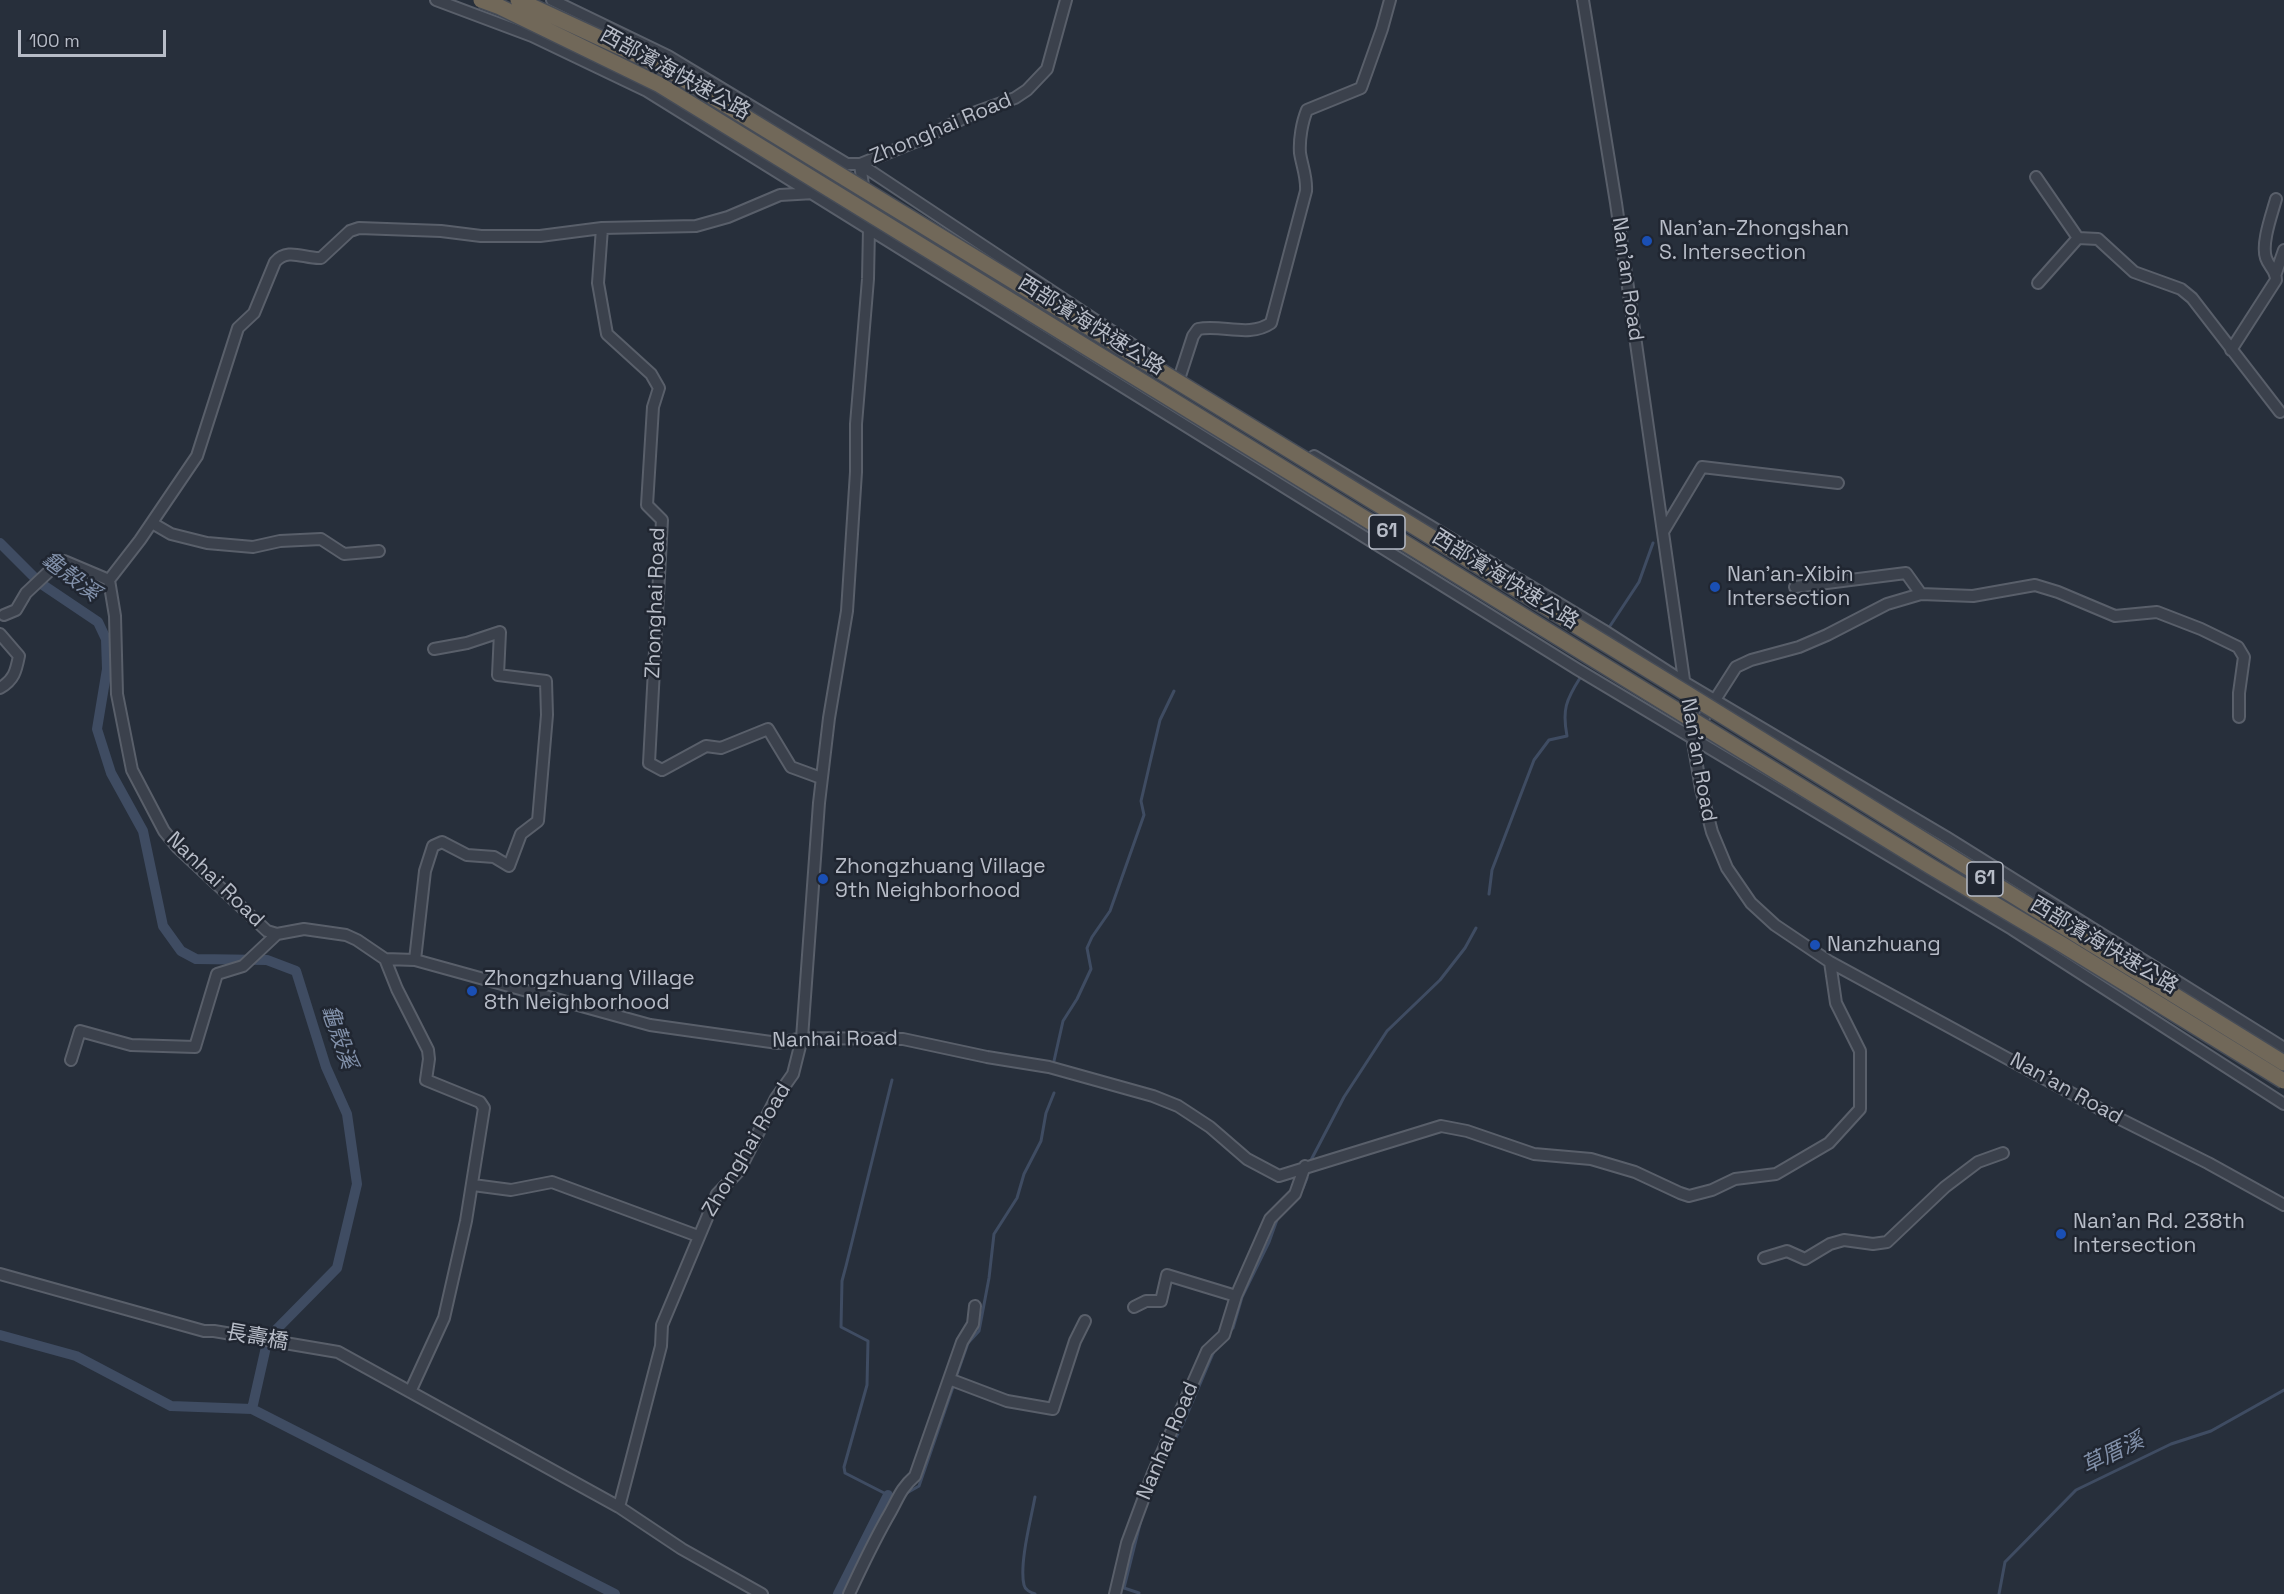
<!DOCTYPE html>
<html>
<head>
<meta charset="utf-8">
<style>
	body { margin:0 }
	#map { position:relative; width:2284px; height:1594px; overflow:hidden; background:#272f3b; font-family:"Space Grotesk",sans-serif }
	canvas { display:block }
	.scale { position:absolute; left:18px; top:30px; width:148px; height:27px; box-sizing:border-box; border:3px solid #b7bcc7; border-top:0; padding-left:8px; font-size:18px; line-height:21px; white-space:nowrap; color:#b7bcc7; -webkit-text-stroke:4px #202631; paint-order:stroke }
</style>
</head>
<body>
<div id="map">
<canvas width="2284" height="1594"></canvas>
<div class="scale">100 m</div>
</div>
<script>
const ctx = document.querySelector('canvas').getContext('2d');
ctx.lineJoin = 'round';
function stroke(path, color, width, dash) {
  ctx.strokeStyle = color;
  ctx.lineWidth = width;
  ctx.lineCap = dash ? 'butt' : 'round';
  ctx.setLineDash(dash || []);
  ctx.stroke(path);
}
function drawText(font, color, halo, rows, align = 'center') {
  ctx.font = font + ' "Space Grotesk","Noto Sans TC",sans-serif';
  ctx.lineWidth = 5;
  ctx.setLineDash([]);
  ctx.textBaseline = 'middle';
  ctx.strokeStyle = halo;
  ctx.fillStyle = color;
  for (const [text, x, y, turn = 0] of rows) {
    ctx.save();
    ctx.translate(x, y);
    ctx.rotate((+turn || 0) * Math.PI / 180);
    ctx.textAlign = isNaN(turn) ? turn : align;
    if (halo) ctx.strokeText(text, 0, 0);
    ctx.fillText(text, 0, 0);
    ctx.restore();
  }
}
const stream = new Path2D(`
	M1610,626L1639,582L1653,543
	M1489,894L1492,870L1534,760L1549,740L1567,736C1562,710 1566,700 1580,678
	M1054,1061L1063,1021L1077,999L1091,969L1087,948L1092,937L1110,911L1144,815L1141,801L1160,720L1174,691
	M892,1080L846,1266L842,1281L841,1327L868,1341L867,1385L844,1467L845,1473L888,1495H895
	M1310,1162L1344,1097L1387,1031L1440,980L1465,948L1476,928
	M1299,1192L1303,1188L1307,1178
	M1229,1332L1233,1328L1242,1297L1269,1242L1278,1217
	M956,1377L968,1343L979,1331L989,1278L994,1234L1017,1198L1024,1174L1041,1141L1046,1113L1054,1093
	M1166,1456L1183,1424L1214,1351
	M905,1494L919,1486L953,1387
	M1139,1593L1124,1588L1142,1516
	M1035,1594C1030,1592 1025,1590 1024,1585C1019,1564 1031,1519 1035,1497
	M1999,1594L2005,1562L2076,1490L2171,1444L2211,1431L2284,1390`);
const canal = new Path2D(`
	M0,543L40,583L98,622L106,639L107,669L97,729L111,773L143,831L163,926L181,951L196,959L267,960L296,971L326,1067L347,1114L357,1184L337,1268L268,1338L252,1409L171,1406L76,1356L0,1335
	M252,1409L615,1594
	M838,1594L888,1495`);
const minor = new Path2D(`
	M436,0L532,36L647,91L1577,669L2012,929L2284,1104
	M552,0L668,56L847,164H860L1154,359
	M1583,0L1616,203L1692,736L1701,789L1712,832L1727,868L1751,903L1775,925L1830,962L2104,1111L2208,1163L2284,1205
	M858,165L922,139L976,112L1015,98L1027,90L1047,69L1066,0
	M2036,177L2078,238
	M602,228L598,283L607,334L651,374L659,388L653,407L647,505L662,520L649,763L662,770L706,746L721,748L768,729L791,767L821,778
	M2276,273L2284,250
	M2038,283L2078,238L2098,239L2134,272L2181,289L2192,298L2280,412
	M2231,350L2276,280C2276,270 2269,267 2266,258C2261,243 2272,214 2276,199
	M1180,376L1193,336L1198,329C1222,324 1249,338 1271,323L1306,191C1307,177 1302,166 1300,153C1299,140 1302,122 1307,110L1361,88L1382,29L1390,0
	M1314,456L1603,630L1684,682L1946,837L2284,1048
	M152,523L171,534L207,543L253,547L280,541L321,539L344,554L379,551
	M1663,532L1702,467L1838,483
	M109,580L140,540L197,456L238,328L254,313L275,262C288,247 304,259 321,258L350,231L359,228L441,231L481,236H540L602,228L696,226L728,217L780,195L814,193L844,173
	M1795,587L1906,573L1921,594
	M4,615L16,610L26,593L59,562L64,561L109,580L115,616L117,694L132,770L164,831L178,848L267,931L277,934L304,929L346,935L357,940L385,959L415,960L650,1025L778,1043L802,1038L903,1039L987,1057L1049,1067L1153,1096L1178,1106L1210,1127L1247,1159L1279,1176L1441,1126L1467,1131L1534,1154L1591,1159L1635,1172L1680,1193L1689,1196L1712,1190L1735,1179L1776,1174L1829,1143L1860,1109V1051L1836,1003L1830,962
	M0,634L19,656C16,671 14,680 0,688
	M1697,728L1736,667L1751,660L1799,647L1827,635L1887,604L1921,594L1973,596L2035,585L2058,592L2115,616L2157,612L2201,629L2238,647L2244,657L2239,693V717
	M385,959L397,989L428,1050L429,1059L426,1080L480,1102L484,1108L466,1221L444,1318L410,1392
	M415,960L425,871L433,846L442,842L467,855L494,857L509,866L521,834L538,821L547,715L546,681L498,675L500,632L467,643L434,649
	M71,1060L80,1031L131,1045L195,1047L217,974L243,966L277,934
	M473,1185L511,1190L552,1182L698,1236
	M1764,1258L1787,1251L1805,1259L1830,1244L1844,1240L1873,1244L1887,1242L1945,1187L1978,1162L2003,1153
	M0,1274L204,1331H214L338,1352L619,1507L682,1549L762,1594
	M1134,1307L1146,1301H1161L1167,1275L1236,1296
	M949,1379L1007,1401L1053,1409L1075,1341L1085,1321
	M619,1507L661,1346L662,1325L717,1194L739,1171L776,1098L793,1074L802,1038L819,803L829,718L847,611L856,472V424L868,279L869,228L860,164
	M849,1594C861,1568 873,1543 887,1518C898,1500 899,1490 915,1476L962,1342L973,1324L975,1306
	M1115,1594L1127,1543L1153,1473L1207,1351L1224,1335L1236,1296L1270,1219L1295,1194L1305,1166`);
const highwayBridge = new Path2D(`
	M481,0L500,7L660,85L1930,866L2063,945L2284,1081
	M518,0L667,69L1686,693L2284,1063`);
const markers = [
	[1647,241,6,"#1a4fb4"],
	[1715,587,6,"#1a4fb4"],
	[823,879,6,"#1a4fb4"],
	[1815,945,6,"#1a4fb4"],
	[472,991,6,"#1a4fb4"],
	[2061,1234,6,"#1a4fb4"]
];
const shields = [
	[1387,532,36],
	[1985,879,36]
];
const shieldNames = [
	["61",1387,532],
	["61",1985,879]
];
const streetNames = [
	["西部濱海快速公路",675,74,29],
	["Zhonghai Road",941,129,-23],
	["Nan'an Road",1627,279,82],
	["西部濱海快速公路",1091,326,32],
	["西部濱海快速公路",1505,580,32],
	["Zhonghai Road",656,603,-88],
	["Nan'an Road",1698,760,80],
	["Nanhai Road",215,880,44],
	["西部濱海快速公路",2104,946,31],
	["Nanhai Road",835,1040,-1],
	["Nan'an Road",2066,1089,29],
	["Zhonghai Road",747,1150,-59],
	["長壽橋",257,1338,10],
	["Nanhai Road",1168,1441,-67]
];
const poiNames = [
	["Nan'an-Zhongshan",1659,229],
	["S. Intersection",1659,253],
	["Nan'an-Xibin",1727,575],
	["Intersection",1727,599],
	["Zhongzhuang Village",835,867],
	["9th Neighborhood",835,891],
	["Nanzhuang",1827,945],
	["Zhongzhuang Village",484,979],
	["8th Neighborhood",484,1003],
	["Nan'an Rd. 238th",2073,1222],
	["Intersection",2073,1246]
];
const waterNames = [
	["龜殼溪",70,577,37],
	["龜殼溪",338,1037,71],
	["草厝溪",2113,1454,-26]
];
stroke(stream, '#3f4c62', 3);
stroke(canal, '#3f4c62', 10);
stroke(minor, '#595f6a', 14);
stroke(minor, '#3b414c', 10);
stroke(highwayBridge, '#464c57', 18, []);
stroke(highwayBridge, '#716859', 15);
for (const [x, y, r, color] of markers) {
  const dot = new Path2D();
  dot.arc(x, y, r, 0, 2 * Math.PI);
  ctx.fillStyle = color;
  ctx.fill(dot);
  stroke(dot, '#202631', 2);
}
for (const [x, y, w] of shields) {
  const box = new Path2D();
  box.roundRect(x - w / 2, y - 17, w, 34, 4.5);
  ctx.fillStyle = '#202631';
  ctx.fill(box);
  stroke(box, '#b7bcc7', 1.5);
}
drawText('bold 20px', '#b7bcc7', null, shieldNames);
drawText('21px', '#b7bcc7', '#202631', streetNames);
drawText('21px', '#b7bcc7', '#202631', poiNames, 'left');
drawText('italic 22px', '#8291aa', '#202631', waterNames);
</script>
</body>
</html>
